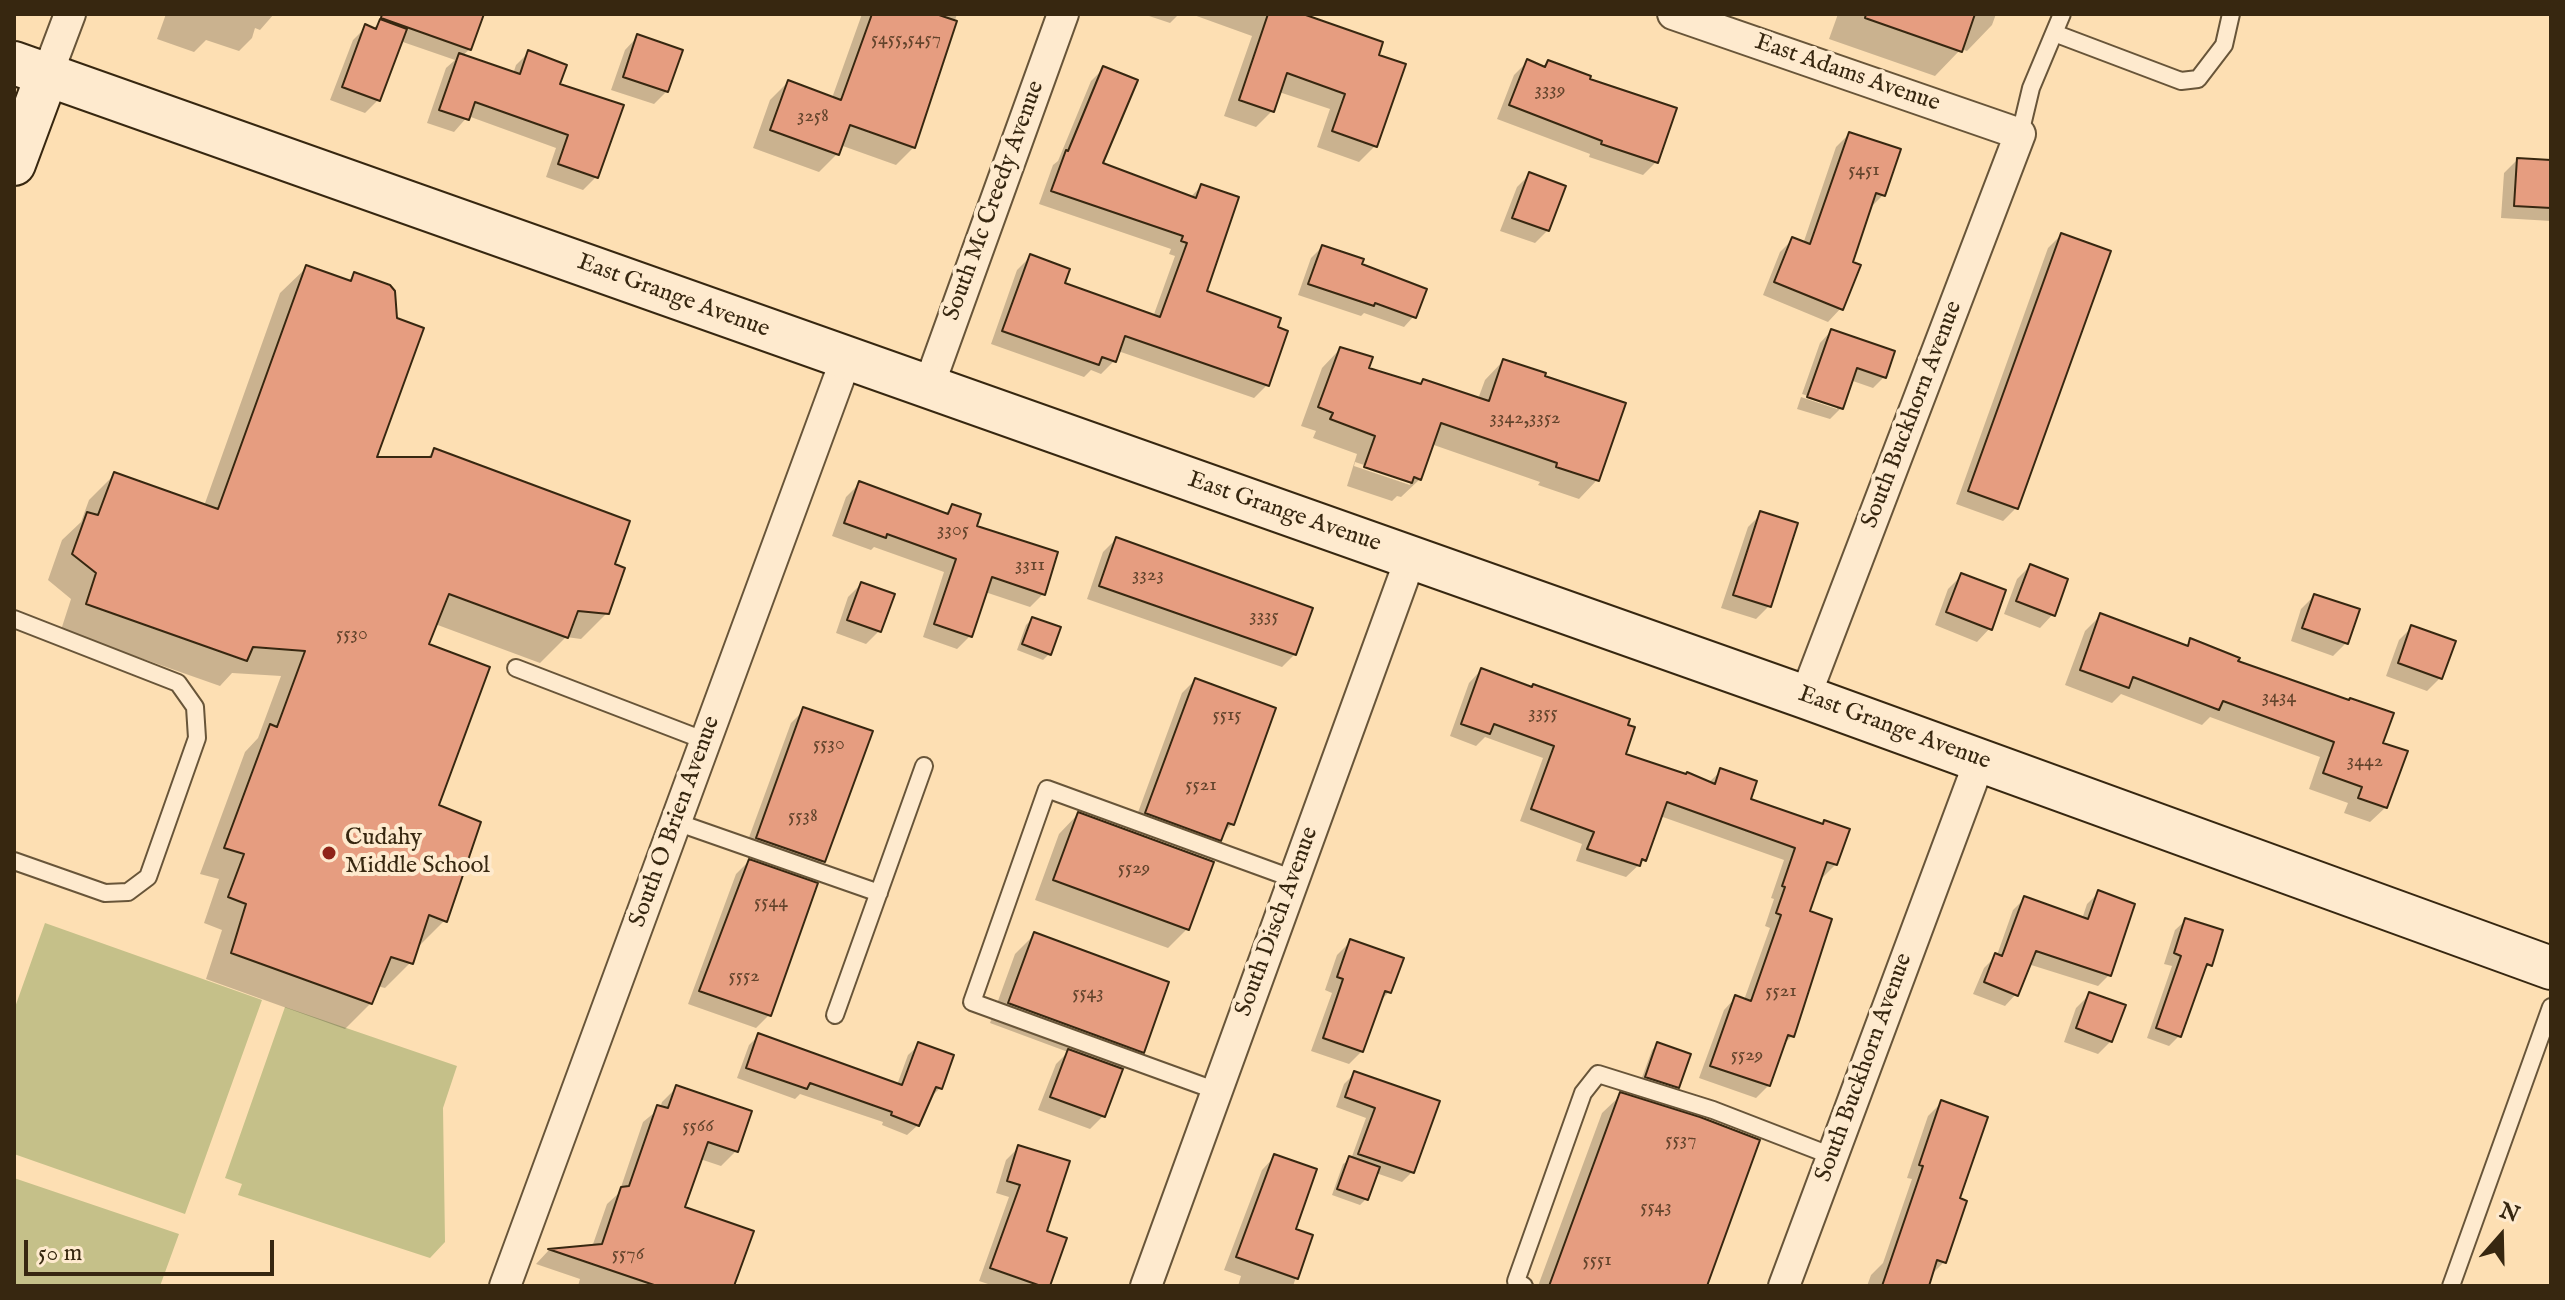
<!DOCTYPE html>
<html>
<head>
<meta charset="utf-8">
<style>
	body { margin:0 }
	#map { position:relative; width:2565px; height:1300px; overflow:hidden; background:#fddfb3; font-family:"IM FELL English",serif }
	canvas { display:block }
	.frame { position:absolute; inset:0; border:16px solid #372710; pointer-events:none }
	.north { position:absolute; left:2461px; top:1196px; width:80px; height:80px; -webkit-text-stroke:6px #feeace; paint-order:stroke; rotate:20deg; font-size:22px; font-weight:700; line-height:32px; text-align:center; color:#372710 }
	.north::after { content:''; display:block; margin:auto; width:28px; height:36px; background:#372710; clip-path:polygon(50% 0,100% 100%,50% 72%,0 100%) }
	.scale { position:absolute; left:24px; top:1240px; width:250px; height:36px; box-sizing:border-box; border:4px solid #372710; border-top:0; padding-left:10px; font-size:24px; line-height:28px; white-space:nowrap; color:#372710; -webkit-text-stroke:6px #feeace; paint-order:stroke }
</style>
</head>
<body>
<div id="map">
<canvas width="2565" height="1300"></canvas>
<div class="frame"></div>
<div class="north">N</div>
<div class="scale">50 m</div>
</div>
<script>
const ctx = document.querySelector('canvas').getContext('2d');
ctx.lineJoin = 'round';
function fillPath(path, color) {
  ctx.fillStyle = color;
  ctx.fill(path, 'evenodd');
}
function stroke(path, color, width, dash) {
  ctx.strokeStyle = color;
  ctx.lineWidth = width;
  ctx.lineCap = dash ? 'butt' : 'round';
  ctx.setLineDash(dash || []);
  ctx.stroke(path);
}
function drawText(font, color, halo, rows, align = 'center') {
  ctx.font = font + ' "IM FELL English",serif';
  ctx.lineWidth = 8;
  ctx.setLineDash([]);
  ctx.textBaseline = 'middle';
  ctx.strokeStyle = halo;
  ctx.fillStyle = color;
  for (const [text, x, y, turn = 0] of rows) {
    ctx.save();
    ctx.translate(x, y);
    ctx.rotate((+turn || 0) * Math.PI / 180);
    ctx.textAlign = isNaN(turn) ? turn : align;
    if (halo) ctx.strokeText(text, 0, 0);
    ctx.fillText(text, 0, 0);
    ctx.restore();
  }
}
const green = new Path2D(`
	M45,923L262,1000L185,1214L14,1154V1010Z
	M285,1007L457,1066L443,1108L445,1242L430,1258L238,1195L242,1184L225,1178Z
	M14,1178L179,1234L160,1286H14Z`);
const shadow = new Path2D(`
	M166,14H274L260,30L255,28L252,38L239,51L206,40L194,52L157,39Z
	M412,14H470V49L462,56L513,74L516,65L529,52L558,85L596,177L583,190L546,177L556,148L468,116L454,132L427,123L446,68L455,60L400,41L378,100L365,113L330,100L353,40L366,27L372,30L381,21L406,31Z
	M862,14H957L914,147L896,165L840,145L837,154L819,172L753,148L770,100L788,82L832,98Z
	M1143,14H1179L1170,23Z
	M1191,14H1297L1377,56L1375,146L1359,162L1317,147L1330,109L1279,92L1272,111L1256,127L1224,116L1252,36Z
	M1838,14H1996L1992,25L1967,51L1961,49L1935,76L1829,39Z
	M638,36L667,91L654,104L611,90L625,50Z
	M1527,62L1543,68L1549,62L1656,162L1643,175L1589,157L1590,154L1497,119L1514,75Z
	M1104,68L1100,165L1190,198L1201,186L1204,292L1267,385L1254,398L1118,351L1114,361L1101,374L1091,370L1084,377L991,344L1017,270L1030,257L1063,284L1153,317L1175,256L1169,254L1171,249L1039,204L1053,165L1058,161L1091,81Z
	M1849,134L1883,195L1870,208L1850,263L1841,308L1828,322L1763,295L1780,252L1793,239L1803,244L1836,147Z
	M2517,160L2551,162V221L2501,218L2504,173Z
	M1530,174L1548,230L1535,243L1500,231L1517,187Z
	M2061,235L2016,508L2003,521L1956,504L2048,248Z
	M1322,247L1414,316L1404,327L1364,313L1361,316L1298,295L1311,258Z
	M306,268L347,282L355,274L374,459H426L434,451L612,565L607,613L581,639L566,637L540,663L435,624L426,645L445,920L419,946L417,945L411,962L385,988L377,986L371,1003L345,1029L206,979L222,930L204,923L219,879L200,874L245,752L258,738L281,676L232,673L220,686L61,630L71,599L48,580L62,540L81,522L89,500L115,474L204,506L280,293Z
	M1831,331L1884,377L1873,388L1850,380L1841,408L1830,419L1797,409L1801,397L1837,409V405L1802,394L1820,343Z
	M1340,349L1367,369L1418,386L1423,381L1478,399L1485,380L1503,361L1597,480L1579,499L1538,485L1540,482L1431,444L1420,479L1401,497L1397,496L1392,501L1347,486L1357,454L1313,438L1316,431L1301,426L1322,368ZM1355,462L1410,480V485L1354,466Z
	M859,484L944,515L952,506L1043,594L1030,607L985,592L970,636L957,649L923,637L944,572L874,547L871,550L832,536L846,497Z
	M1761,514L1769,606L1756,619L1721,608L1748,527Z
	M1116,539L1295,654L1282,667L1087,599L1103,552Z
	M2030,566L2053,614L2040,628L2004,614L2017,579Z
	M1961,576L1990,628L1977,642L1935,625L1948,589Z
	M861,584L879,631L866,644L836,633L848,597Z
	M2314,596L2346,643L2333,656L2291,641L2301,609Z
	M2101,615L2185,647L2191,641L2236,663L2348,702L2381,744L2386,807L2370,822L2344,813L2348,803L2309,789L2320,757L2210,717L2202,725L2121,694L2112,703L2065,685L2085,631Z
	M1032,619L1049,654L1043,660L1017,650L1026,625Z
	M2412,627L2440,678L2427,691L2386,676L2399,640Z
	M1481,670L1624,755L1708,783L1721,771L1749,800L1836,864L1823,877L1820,875L1807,912L1792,1036L1783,1045L1769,1085L1756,1098L1699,1078L1724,1010L1736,997L1744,1000L1770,928L1765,926L1774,899L1771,898L1784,860L1660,816L1644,860L1626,877L1576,861L1582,844L1520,821L1543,758L1485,737L1476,746L1450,736L1469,683Z
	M1195,680L1232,824L1207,853L1133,826L1182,693Z
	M804,710L823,861L810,874L744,851L791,723Z
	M1078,814L1187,929L1168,948L1035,900L1059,834Z
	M749,861L769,1015L756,1028L688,1004L736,874Z
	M2098,893L2109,975L2098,986L2028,964L2016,994L2005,1006L1973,994L1984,968L1997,955L2013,910L2025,898L2082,919L2087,904Z
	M2186,920L2210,964L2201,973L2179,1036L2169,1046L2147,1038L2172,966L2164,964L2175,930Z
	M1034,935L1142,1052L1122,1071L1103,1116L1090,1129L1038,1110L1056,1064L1068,1052L990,1023L1015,954Z
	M1350,942L1389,992L1379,1002L1362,1051L1349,1064L1311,1051L1332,993L1325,990L1337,955Z
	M2089,995L2111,1041L2098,1054L2064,1042L2076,1008Z
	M759,1035L897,1085L908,1055L919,1045L940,1088L930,1098L918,1125L907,1135L882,1125L883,1122L800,1094L795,1099L737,1078L749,1045Z
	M1658,1044L1677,1087L1671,1093L1640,1083L1652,1050Z
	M1354,1074L1437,1102L1412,1172L1402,1182L1376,1173L1366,1199L1360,1205L1332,1195L1343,1164L1351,1159L1366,1118L1336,1107L1344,1084Z
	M677,1087L736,1151L721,1166L700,1159L682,1208L714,1286H578L580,1279L536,1264L549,1250L592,1247L607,1204L619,1193L643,1122L660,1108L662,1102Z
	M1621,1095L1706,1286H1538L1602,1113Z
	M1941,1103L1957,1199L1944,1262L1932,1274L1926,1286H1867L1871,1275L1883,1263L1912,1179L1907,1178L1928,1116Z
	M1019,1147L1048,1286H994L979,1281L1009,1197L996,1193L1006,1160Z
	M1275,1156L1293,1230L1310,1236L1293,1286H1238L1241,1276L1224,1270L1262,1170Z`);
const building = new Path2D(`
	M382,14H484L471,50L381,18Z
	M872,14H936L957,21L915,148L850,125L839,155L770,130L788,80L841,100Z
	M1268,14H1303L1383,42L1379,55L1406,64L1377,147L1332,131L1345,94L1287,73L1274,112L1239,100Z
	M1866,14H1975L1962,52L1865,18Z
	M380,19L407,29L380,101L342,87L365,24L376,29Z
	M637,34L683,50L668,92L623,77Z
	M528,50L567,65L560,84L624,105L598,178L558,164L568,135L475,102L469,120L439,110L459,53L520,74Z
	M1527,59L1545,67L1548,60L1591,76L1590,79L1677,108L1658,163L1601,144L1602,141L1509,105Z
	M1103,66L1138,80L1103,163L1196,198L1201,184L1239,197L1207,291L1281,318L1278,327L1288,331L1269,386L1125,336L1116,362L1102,357L1099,365L1002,331L1030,254L1070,269L1065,283L1160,317L1187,243L1181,241L1183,236L1051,191L1066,150L1068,151Z
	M1849,132L1901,149L1885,196L1876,193L1853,262L1861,265L1843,310L1774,282L1792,237L1810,244Z
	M2517,158L2551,160V208L2514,206Z
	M1529,172L1566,186L1549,231L1512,218Z
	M2061,233L2111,251L2018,509L1968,491Z
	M1322,245L1364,259L1362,264L1427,289L1416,318L1375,303L1374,306L1308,284Z
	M306,265L351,281L354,272L390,285L395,291L397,318L424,328L377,457H431L434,448L630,521L615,564L625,568L609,614L578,611L568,638L449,594L429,644L490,667L439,805L481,822L447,922L429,915L413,964L391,957L372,1004L231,953L246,904L228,897L244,854L224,848L270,724L277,727L305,651L253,647L247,661L86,604L96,573L72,554L87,512L98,515L114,472L218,509Z
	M1831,329L1895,351L1886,378L1857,368L1843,409L1807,397Z
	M1340,347L1373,357L1369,368L1421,384L1423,379L1489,401L1503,359L1546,373L1545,376L1626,403L1599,481L1556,467L1557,463L1441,423L1421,480L1414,477L1412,483L1364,467L1375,436L1330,419L1333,413L1318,407Z
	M859,481L948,514L952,504L981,514L977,526L1058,552L1045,595L992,577L972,637L934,624L956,559L887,534L886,538L844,523Z
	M1760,511L1798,523L1771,607L1733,595Z
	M1116,537L1313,608L1296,655L1099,586Z
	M2030,564L2068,579L2055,616L2016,601Z
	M1961,573L2006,590L1992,630L1946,612Z
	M861,582L895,594L881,632L847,620Z
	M2314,594L2360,609L2348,644L2302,628Z
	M2100,613L2188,646L2190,638L2240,658L2238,661L2349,700L2350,698L2394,713L2383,743L2408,751L2387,808L2358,798L2362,787L2323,773L2334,742L2223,701L2219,710L2133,677L2129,688L2080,670Z
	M1032,617L1061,627L1051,655L1022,644Z
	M2411,625L2456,641L2442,679L2398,663Z
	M1481,668L1532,687L1533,684L1630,719L1628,725L1635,727L1626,754L1686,774L1687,772L1715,784L1720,768L1757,781L1751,799L1823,824L1824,820L1850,829L1837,865L1827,862L1810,911L1832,919L1794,1037L1788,1035L1770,1086L1710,1066L1735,995L1751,1001L1781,915L1776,913L1785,887L1782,886L1795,848L1667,802L1646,861L1642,859L1640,866L1587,849L1594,832L1531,809L1554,746L1494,724L1490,734L1461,724Z
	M1195,678L1276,708L1234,825L1228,823L1221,841L1145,813Z
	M803,707L873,731L825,862L756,838Z
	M1078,812L1214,862L1189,930L1053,880Z
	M749,859L818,883L771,1016L699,991Z
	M2098,890L2135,904L2111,976L2036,951L2018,996L1984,982L1995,953L2002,956L2024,896L2088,919Z
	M2185,918L2223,930L2212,966L2207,964L2181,1037L2156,1028L2181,956L2174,953Z
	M1034,932L1169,982L1144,1053L1008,1003Z
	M1350,939L1404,958L1391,993L1385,991L1363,1052L1323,1038L1343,979L1337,977Z
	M2089,992L2126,1005L2112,1042L2076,1028Z
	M758,1033L902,1085L918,1042L954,1055L942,1089L936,1087L919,1126L891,1115L892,1112L810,1083L807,1089L746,1068Z
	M1657,1042L1691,1054L1679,1088L1645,1077Z
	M1068,1049L1123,1069L1105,1117L1050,1097Z
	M1354,1071L1440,1101L1414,1173L1358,1154L1375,1108L1345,1097Z
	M676,1085L752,1111L738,1152L708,1142L685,1207L754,1231L734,1286H657L548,1249L602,1244L621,1187L629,1186L657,1105L668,1108Z
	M1620,1092L1700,1117L1760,1140L1707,1286H1549Z
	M1941,1100L1988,1117L1960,1198L1967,1201L1946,1263L1937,1260L1929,1286H1882L1923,1166L1919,1165Z
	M1018,1145L1070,1161L1047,1231L1067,1238L1050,1286H1041L990,1268L1020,1185L1007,1181Z
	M1274,1154L1317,1169L1296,1229L1313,1235L1298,1279L1236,1257Z
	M1349,1156L1380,1167L1368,1200L1337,1189Z`);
const lane = new Path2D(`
	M2054,33L2181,81L2198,79L2224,45L2231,14
	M2020,134L2031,88L2062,14
	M14,619L178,683L195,707L197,738L148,877L128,892L105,893L14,861
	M516,668L706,741
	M676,822L879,893
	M835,1015L924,766
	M1217,1091L972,1002L1047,789L1294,879
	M1524,1286L1516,1281L1583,1093L1598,1074L1713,1110L1832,1156
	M2451,1286L2551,1007`);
const street = new Path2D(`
	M1673,14L2020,134L1805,697
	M47,75L70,14
	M928,388L1063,14
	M505,1286L846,359
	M1146,1286L1411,557
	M1784,1286L1980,760`);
const secondary = new Path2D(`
	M14,63L1805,697L2551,968
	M14,164L47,75`);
const markers = [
	[329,853,8,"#8f2418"]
];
const numberNames = [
	["5455,5457",906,40],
	["3339",1550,91],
	["3258",813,117],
	["5451",1864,171],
	["3342,3352",1525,419],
	["3305",953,531],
	["3311",1030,566],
	["3323",1148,576],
	["3335",1264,617],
	["5530",352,635],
	["3434",2279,698],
	["3355",1543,714],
	["5515",1227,716],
	["5530",829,745],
	["3442",2365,762],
	["5521",1201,786],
	["5538",803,817],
	["5529",1134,869],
	["5544",771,903],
	["5552",744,977],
	["5521",1781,992],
	["5543",1088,994],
	["5529",1747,1056],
	["5566",698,1127],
	["5537",1681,1141],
	["5543",1656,1208],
	["5576",628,1255],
	["5551",1597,1261]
];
const streetNames = [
	["East Adams Avenue",1847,74,19],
	["South Mc Creedy Avenue",995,201,-70],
	["East Grange Avenue",673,297,20],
	["South Buckhorn Avenue",1913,415,-69],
	["East Grange Avenue",1284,513,19],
	["East Grange Avenue",1894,729,20],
	["South O Brien Avenue",676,822,-70],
	["South Disch Avenue",1278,922,-70],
	["South Buckhorn Avenue",1865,1068,-70]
];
const poiNames = [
	["Cudahy",345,839],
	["Middle School",345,867]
];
fillPath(green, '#c5c089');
fillPath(shadow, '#0003');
fillPath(building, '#e69d80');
stroke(building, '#372710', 2);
stroke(lane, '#685539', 20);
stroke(street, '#685539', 34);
stroke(secondary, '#372710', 46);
stroke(lane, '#feeace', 16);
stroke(street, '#feeace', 30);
stroke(secondary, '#feeace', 42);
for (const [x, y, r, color] of markers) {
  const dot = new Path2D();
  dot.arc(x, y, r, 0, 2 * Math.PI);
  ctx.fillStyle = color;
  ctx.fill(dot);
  stroke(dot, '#feeace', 3);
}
drawText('20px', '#63442c', null, numberNames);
drawText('24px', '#372710', '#feeace', streetNames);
drawText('24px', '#372710', '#feeace', poiNames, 'left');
</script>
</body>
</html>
